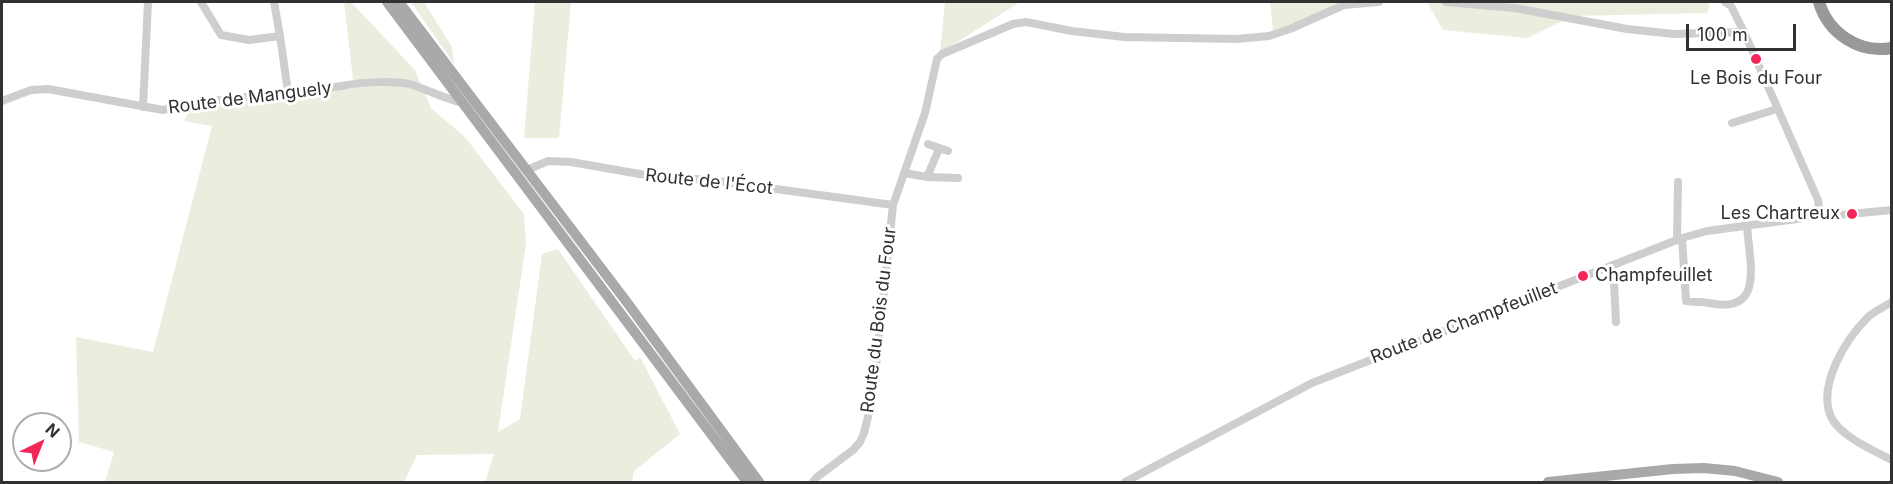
<!DOCTYPE html>
<html>
<head>
<meta charset="utf-8">
<style>
	body { margin:0 }
	#map { position:relative; width:1893px; height:484px; overflow:hidden; background:#fff; font-family:Inter,sans-serif }
	canvas { display:block }
	.frame { position:absolute; inset:0; border:3px solid #313131; pointer-events:none }
	.north { position:absolute; left:12px; top:412px; width:60px; height:60px; box-sizing:border-box; background:#fff; border:2px solid #adadad; border-radius:50%; rotate:43deg; font-size:16px; font-weight:700; line-height:24px; text-align:center; color:#313131 }
	.north::after { content:''; display:block; margin:auto; width:21px; height:27px; background:#f42659; clip-path:polygon(50% 0,100% 100%,50% 72%,0 100%) }
	.scale { position:absolute; left:1686px; top:24px; width:110px; height:27px; box-sizing:border-box; border:3px solid #313131; border-top:0; padding-left:8px; font-size:18px; line-height:21px; white-space:nowrap; color:#313131; -webkit-text-stroke:4px #fff; paint-order:stroke }
</style>
</head>
<body>
<div id="map">
<canvas width="1893" height="484"></canvas>
<div class="frame"></div>
<div class="north">N</div>
<div class="scale">100 m</div>
</div>
<script>
const ctx = document.querySelector('canvas').getContext('2d');
ctx.lineJoin = 'round';
function fillPath(path, color) {
  ctx.fillStyle = color;
  ctx.fill(path, 'evenodd');
}
function stroke(path, color, width, dash) {
  ctx.strokeStyle = color;
  ctx.lineWidth = width;
  ctx.lineCap = dash ? 'butt' : 'round';
  ctx.setLineDash(dash || []);
  ctx.stroke(path);
}
function drawText(font, color, halo, rows, align = 'center') {
  ctx.font = font + ' Inter,sans-serif';
  ctx.lineWidth = 6;
  ctx.setLineDash([]);
  ctx.textBaseline = 'middle';
  ctx.strokeStyle = halo;
  ctx.fillStyle = color;
  for (const [text, x, y, turn = 0] of rows) {
    ctx.save();
    ctx.translate(x, y);
    ctx.rotate((+turn || 0) * Math.PI / 180);
    ctx.textAlign = isNaN(turn) ? turn : align;
    if (halo) ctx.strokeText(text, 0, 0);
    ctx.fillText(text, 0, 0);
    ctx.restore();
  }
}
const green = new Path2D(`
	M344,2H351L415,70L431,108L465,137L524,214L526,244L498,432L520,419L542,254L558,249L635,361L640,357L680,434L634,471L632,482H485L494,454L417,455L404,482H105L114,452L79,442L76,337L153,352L212,126L184,121L190,109L354,88Z
	M411,2H424L452,47L454,64Z
	M535,2H571L559,138H524Z
	M945,2H1020L940,53Z
	M1270,2H1390L1346,8L1273,31Z
	M1427,2H1710L1707,13L1573,16L1527,38L1443,30Z`);
const minor = new Path2D(`
	M201,2L221,35L249,40L280,36L288,92
	M274,2L280,36
	M1446,2L1515,8L1627,29L1674,34L1744,32
	M1725,2L1731,6L1744,32L1818,200L1820,215
	M2,101L31,90L48,89L163,110L187,104L342,86C360,82 395,80 413,85C429,91 445,98 462,103
	M143,107L148,2
	M1732,123L1777,109
	M928,144L948,151
	M527,170L548,161L571,162L651,176L710,180L893,205
	M904,173L927,177L939,149
	M927,177L958,178
	M1682,238L1686,301C1693,303 1701,301 1709,303C1766,315 1749,262 1747,225
	M1677,240L1678,182
	M1613,265L1616,322
	M1892,302C1884,307 1875,311 1868,317C1846,339 1817,385 1831,417C1840,436 1874,451 1892,460
	M813,482L817,477L853,450L860,442L864,433L870,409L876,366L893,205L925,113L937,59L942,54L1013,24L1026,22L1072,31L1124,37L1236,39L1269,36L1290,29L1344,5L1379,2
	M1125,482L1312,383L1682,238L1707,231L1804,218L1812,215H1839L1892,210`);
const major = new Path2D(`
	M387,2L747,482
	M399,2L626,301L759,482
	M1548,482L1673,469L1704,468L1735,471L1778,482`);
const highway = new Path2D(`
	M1819,2C1828,33 1859,54 1892,48`);
const markers = [
	[1756,59,6,"#f42659"],
	[1852,214,6,"#f42659"],
	[1583,276,6,"#f42659"]
];
const poiNames = [
	["Le Bois du Four",1756,79],
	["Les Chartreux",1840,214,"right"],
	["Champfeuillet",1595,276,"left"]
];
const streetNames = [
	["Route de Manguely",250,98,-7],
	["Route de l'Écot",709,182,6],
	["Route du Bois du Four",879,320,-83],
	["Route de Champfeuillet",1464,323,-21]
];
fillPath(green, '#eaeede');
stroke(minor, '#cecece', 8);
stroke(major, '#a9a9a9', 10);
stroke(highway, '#989898', 12);
for (const [x, y, r, color] of markers) {
  const dot = new Path2D();
  dot.arc(x, y, r, 0, 2 * Math.PI);
  ctx.fillStyle = color;
  ctx.fill(dot);
  stroke(dot, '#fff', 2);
}
drawText('18px', '#313131', '#fff', poiNames);
drawText('18px', '#313131', '#fff', streetNames);
</script>
</body>
</html>
